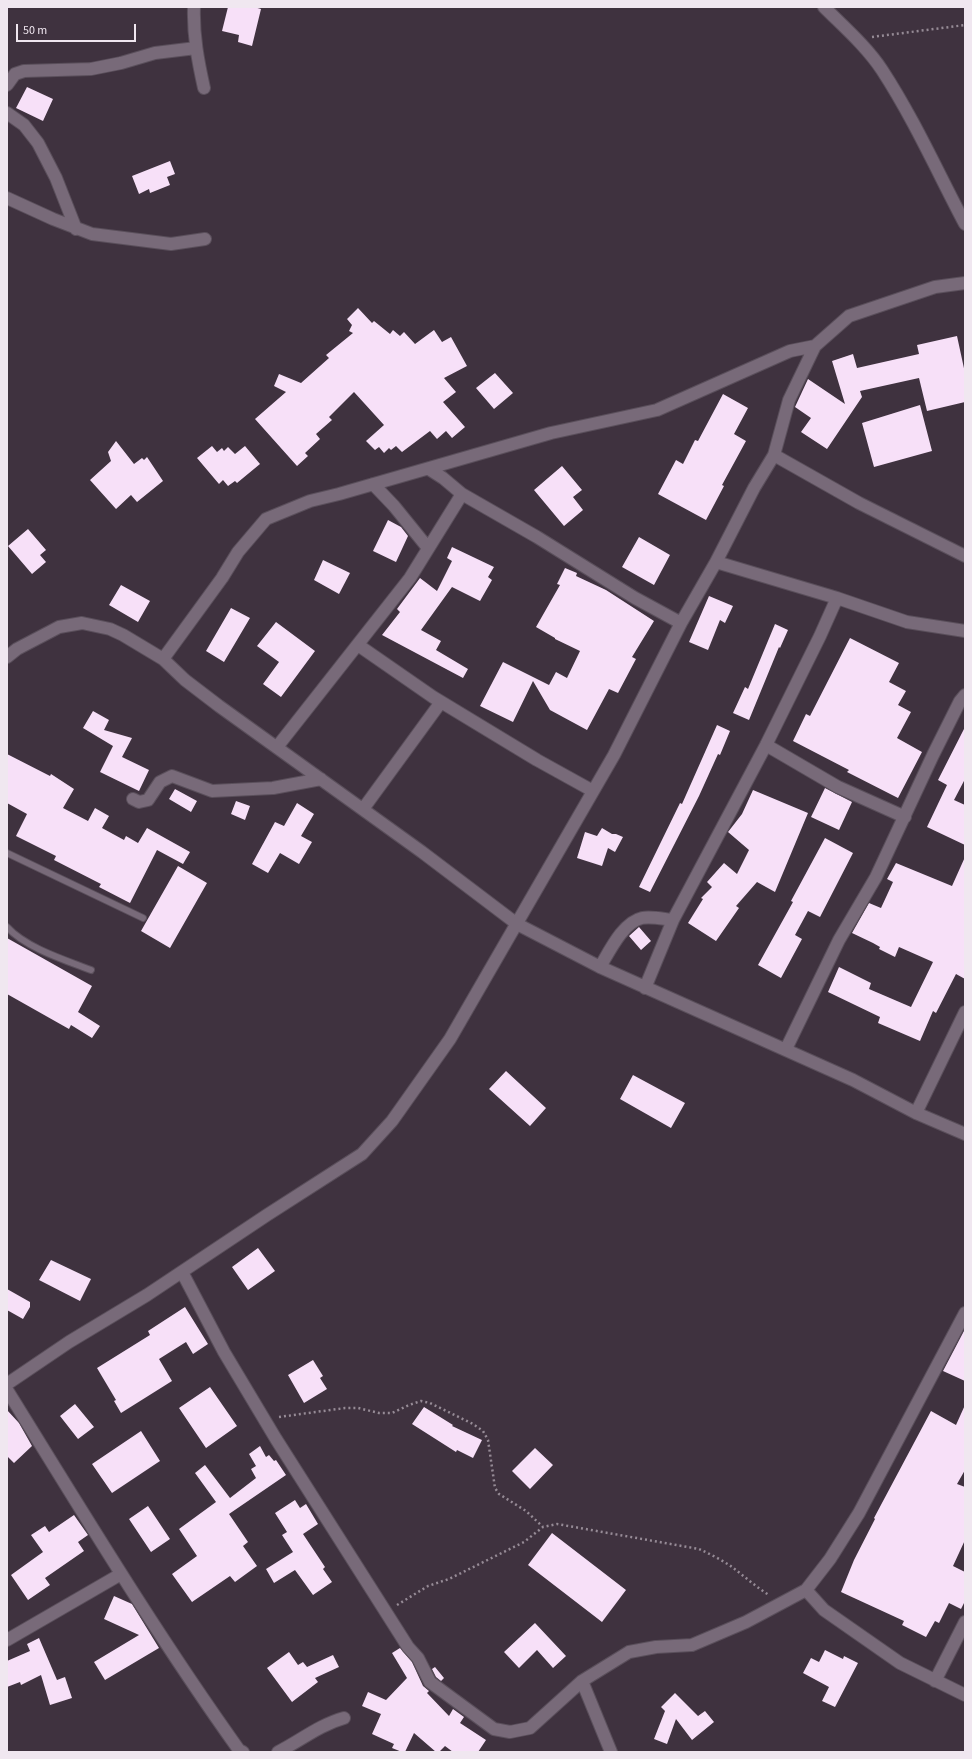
<!DOCTYPE html>
<html>
<head>
<meta charset="utf-8">
<style>
	body { margin:0 }
	#map { position:relative; width:972px; height:1759px; overflow:hidden; background:#3f323f; font-family:"Source Sans 3",sans-serif }
	canvas { display:block }
	.frame { position:absolute; inset:0; border:8px solid #f0e7f0; pointer-events:none }
	.scale { position:absolute; left:16px; top:24px; width:120px; height:18px; box-sizing:border-box; border:2px solid #f0e7f0; border-top:0; padding-left:5px; font-size:12px; line-height:14px; white-space:nowrap; color:#f0e7f0; -webkit-text-stroke:3px #3f323f; paint-order:stroke }
</style>
</head>
<body>
<div id="map">
<canvas width="972" height="1759"></canvas>
<div class="frame"></div>
<div class="scale">50 m</div>
</div>
<script>
const ctx = document.querySelector('canvas').getContext('2d');
ctx.lineJoin = 'round';
function fillPath(path, color) {
  ctx.fillStyle = color;
  ctx.fill(path, 'evenodd');
}
function stroke(path, color, width, dash) {
  ctx.strokeStyle = color;
  ctx.lineWidth = width;
  ctx.lineCap = dash ? 'butt' : 'round';
  ctx.setLineDash(dash || []);
  ctx.stroke(path);
}
const building = new Path2D(`
	M228,7H254L261,9L252,46L238,42L239,35L222,31Z
	M27,87L53,99L43,121L16,108Z
	M170,161L175,174L167,177L170,185L150,193L149,189L139,194L132,176Z
	M358,308L372,323L374,321L390,334L393,330L400,336L404,332L415,344L434,330L442,342L451,337L467,366L444,378L456,392L443,402L465,427L452,438L446,431L437,439L430,431L402,452L396,446L391,450L389,448L384,453L379,447L375,450L366,441L384,425L354,392L329,417L332,420L316,434L320,439L305,453L308,456L297,466L255,419L286,392L274,386L279,374L301,383L329,358L326,355L353,333L349,331L352,325L347,319Z
	M957,336L965,373V402L927,411L919,378L860,391L862,397L827,449L801,432L811,418L795,407L808,379L845,404L832,361L853,354L857,368L919,354L917,345Z
	M495,373L513,393L494,409L476,388Z
	M723,394L748,408L734,434L746,441L722,485L724,486L706,520L658,494L676,460L683,464L695,440L698,441Z
	M920,405L932,451L874,467L862,423Z
	M116,441L134,464L142,458L144,460L147,457L163,481L137,502L131,495L116,509L90,480L111,461L108,452Z
	M212,446L217,452L222,448L224,451L228,447L235,454L245,446L260,464L237,483L235,481L228,486L223,480L219,484L197,458Z
	M562,466L582,490L573,497L583,510L564,526L534,490Z
	M388,520L401,527L408,536L396,562L373,551Z
	M28,529L46,550L40,555L46,562L32,574L8,546Z
	M639,537L670,555L654,585L622,567Z
	M452,547L494,567L488,577L492,580L480,601L452,587L421,630L441,641L436,650L468,669L463,678L382,635L400,612L397,609L420,578L437,591L452,561L447,558Z
	M323,560L350,573L339,594L314,580Z
	M565,568L577,573L576,576L606,590L654,621L632,657L636,659L618,693L609,689L587,730L550,710L533,681L513,722L480,706L503,662L549,685L556,672L567,678L580,651L555,639V638L536,627L560,585L557,584Z
	M121,585L150,601L138,622L109,605Z
	M709,596L733,606L725,623L720,620L708,650L689,642Z
	M231,608L250,618L224,662L206,651Z
	M276,622L315,651L281,697L263,684L279,662L257,646Z
	M775,624L788,630L780,648L779,647L749,720L733,713L745,687L748,689Z
	M850,638L899,663L889,682L906,691L898,705L911,712L897,738L922,752L898,798L847,772L849,770L793,741L806,714L810,716Z
	M93,711L109,720L104,730L132,738L122,757L149,770L139,791L100,772L113,746L83,728Z
	M717,725L730,731L720,755L718,754L699,796L650,892L639,887L680,803L682,804Z
	M965,727V779L954,800L965,805V845L927,827L947,785L938,780Z
	M7,754L50,776L51,774L74,789L63,808L88,821L95,808L109,816L102,828L124,840L126,836L138,843L147,828L190,852L183,864L157,850L130,903L99,887L101,884L54,860L56,856L16,836L27,814L7,803Z
	M825,788L852,802L839,830L811,817Z
	M175,789L197,801L191,812L169,799Z
	M753,790L808,813L775,892L757,882L736,906L739,908L716,941L688,923L703,899L701,898L712,887L707,882L724,863L737,874L749,850L728,832L742,814Z
	M236,801L250,806L245,820L231,814Z
	M297,803L314,814L301,836L312,842L299,864L280,853L268,873L252,864L275,822L284,826Z
	M602,828L612,834H616L623,837L615,852L608,848L602,866L577,858L585,832L597,836Z
	M825,838L853,853L820,917L808,911L795,935L802,939L781,978L758,965L793,902L791,901Z
	M965,857V979L956,974L936,1013L933,1011L920,1041L878,1023L880,1017L828,992L839,967L871,983L869,989L911,1007L933,962L899,947L895,957L879,949L880,947L873,943L852,933L869,903L881,908L893,882L887,879L896,863L952,886Z
	M178,866L207,883L170,948L141,931Z
	M639,927L651,941L641,950L629,936Z
	M7,938L92,986L78,1012L100,1026L92,1038L71,1025L69,1029L7,994Z
	M506,1071L546,1108L530,1126L489,1089Z
	M633,1075L685,1103L671,1128L620,1099Z
	M258,1248L275,1271L248,1290L232,1267Z
	M51,1260L91,1279L80,1301L39,1280Z
	M7,1289L30,1302V1307L23,1319L7,1310Z
	M185,1307L208,1344L193,1354L186,1342L159,1359L172,1381L121,1413L114,1401L116,1400L97,1368L150,1335L148,1331Z
	M965,1329V1381L943,1371Z
	M313,1360L323,1376L320,1378L327,1389L304,1403L288,1375Z
	M210,1387L237,1426L206,1448L179,1408Z
	M75,1404L94,1427L78,1439L60,1416Z
	M965,1405V1470L957,1484L965,1487V1540L953,1566L965,1572V1601L961,1609L949,1603L939,1623L935,1621L926,1637L902,1625L904,1621L841,1592L854,1560L875,1519L874,1518L931,1411L956,1425Z
	M424,1407L453,1425L452,1426L482,1440L473,1458L457,1450L456,1452L412,1424Z
	M7,1410L19,1423L32,1446L14,1463L7,1456Z
	M141,1431L160,1461L112,1493L92,1464Z
	M260,1446L266,1457L269,1455L274,1461L276,1460L286,1475L229,1514L248,1542L243,1546L257,1566L235,1582L230,1576L192,1602L172,1574L197,1556L179,1529L216,1502L195,1473L205,1465L230,1498L256,1478L251,1469L256,1466L249,1454Z
	M535,1448L553,1465L530,1489L512,1471Z
	M295,1500L300,1508L306,1504L318,1524L303,1534L325,1567L323,1569L332,1582L313,1595L295,1570L274,1583L266,1569L293,1552L282,1535L287,1532L275,1513Z
	M148,1506L170,1539L151,1552L129,1519Z
	M74,1515L88,1535L78,1542L84,1551L45,1578L50,1585L28,1600L11,1575L43,1552L31,1535L45,1526L49,1532Z
	M552,1533L626,1590L602,1622L528,1565Z
	M114,1596L132,1604L159,1648L105,1680L94,1662L139,1635L104,1619Z
	M535,1623L566,1656L553,1668L537,1650L519,1668L504,1652Z
	M39,1638L57,1680L65,1677L72,1698L50,1705L41,1675L21,1685L20,1682L7,1687V1661L30,1651L27,1644Z
	M400,1648L412,1662L423,1686L429,1691L427,1693L449,1716L453,1709L464,1717L460,1723L486,1740L478,1752H453L445,1746L439,1752H436L414,1733L405,1752H402L392,1748L394,1744L372,1734L381,1714L362,1706L368,1692L386,1700L407,1678L392,1653Z
	M825,1650L843,1659L844,1656L858,1663L835,1707L822,1701L829,1687L803,1673L811,1658L819,1662Z
	M289,1652L298,1665L303,1662L307,1667L333,1655L339,1667L315,1678L318,1682L292,1702L267,1668Z
	M435,1667L444,1678L441,1681L436,1677L432,1669Z
	M675,1693L698,1716L705,1711L714,1722L692,1740L676,1719L667,1744L654,1739L665,1711L661,1707Z`);
const path = new Path2D(`
	M872,37L965,25
	M279,1417L345,1408H358L379,1413H392L409,1405L421,1401L430,1403L473,1424L483,1431L488,1440L495,1488L499,1494L526,1511L543,1527
	M397,1605L428,1586L449,1579L524,1542L543,1527L557,1524L699,1549C710,1554 722,1560 732,1567C744,1576 756,1587 769,1595`);
const service = new Path2D(`
	M7,853L143,918
	M7,927C26,948 65,960 91,970`);
const minor = new Path2D(`
	M194,7C193,35 198,61 204,88
	M824,7C844,27 867,47 882,70C914,119 938,173 965,224
	M7,85L15,74L24,71L91,69L121,63L155,53L196,48
	M7,113L24,125L38,143L56,178L76,229
	M7,198L53,219L92,234L171,244L205,239
	M774,455L859,503L965,556
	M429,469L443,478L462,494L537,537L635,598L681,623
	M373,484L394,506L428,548
	M716,562L837,598L907,622L965,631
	M358,645L433,697L537,760L593,791
	M7,657L17,649L59,627L82,623L110,629L123,635L163,659L185,680L219,706L422,852L517,924L600,967L853,1080L916,1113L965,1134
	M163,659L222,578L238,552L266,519L310,501L339,494L551,433L657,410L790,351L815,346
	M766,745L838,787L905,817
	M277,747L410,578L462,494
	M133,799L139,802L148,800L160,782L172,776L212,791L273,788L321,779
	M363,809L441,702
	M600,967C609,952 623,922 642,918C651,916 663,919 673,920
	M645,988L673,920L766,745L820,636L837,598
	M786,1049L839,940L876,877L933,755L960,701L965,695
	M916,1113L965,1012
	M182,1272L224,1352L276,1439L408,1647L418,1658L430,1682L494,1729L510,1732L530,1728L582,1681L629,1652L656,1647L692,1645L746,1622L806,1590L830,1559L859,1513L965,1313
	M7,1384L69,1342L147,1295L267,1215L362,1154L392,1121L450,1039L614,755L681,623L716,562L754,488L774,455L789,400L815,346L849,316L935,287L965,283
	M7,1390C82,1511 156,1634 239,1750L243,1752
	M806,1590L824,1610L900,1663L965,1695
	M7,1640L121,1574
	M582,1681L611,1752
	M935,1681L965,1622
	M278,1752C300,1741 319,1725 344,1718`);
fillPath(building, '#f7e0f8');
stroke(service, '#5a4f5b', 8);
stroke(minor, '#5a4f5b', 14);
stroke(path, '#968b96', 2.5, [2, 3]);
stroke(service, '#786a79', 6);
stroke(minor, '#786a79', 12);
</script>
</body>
</html>
